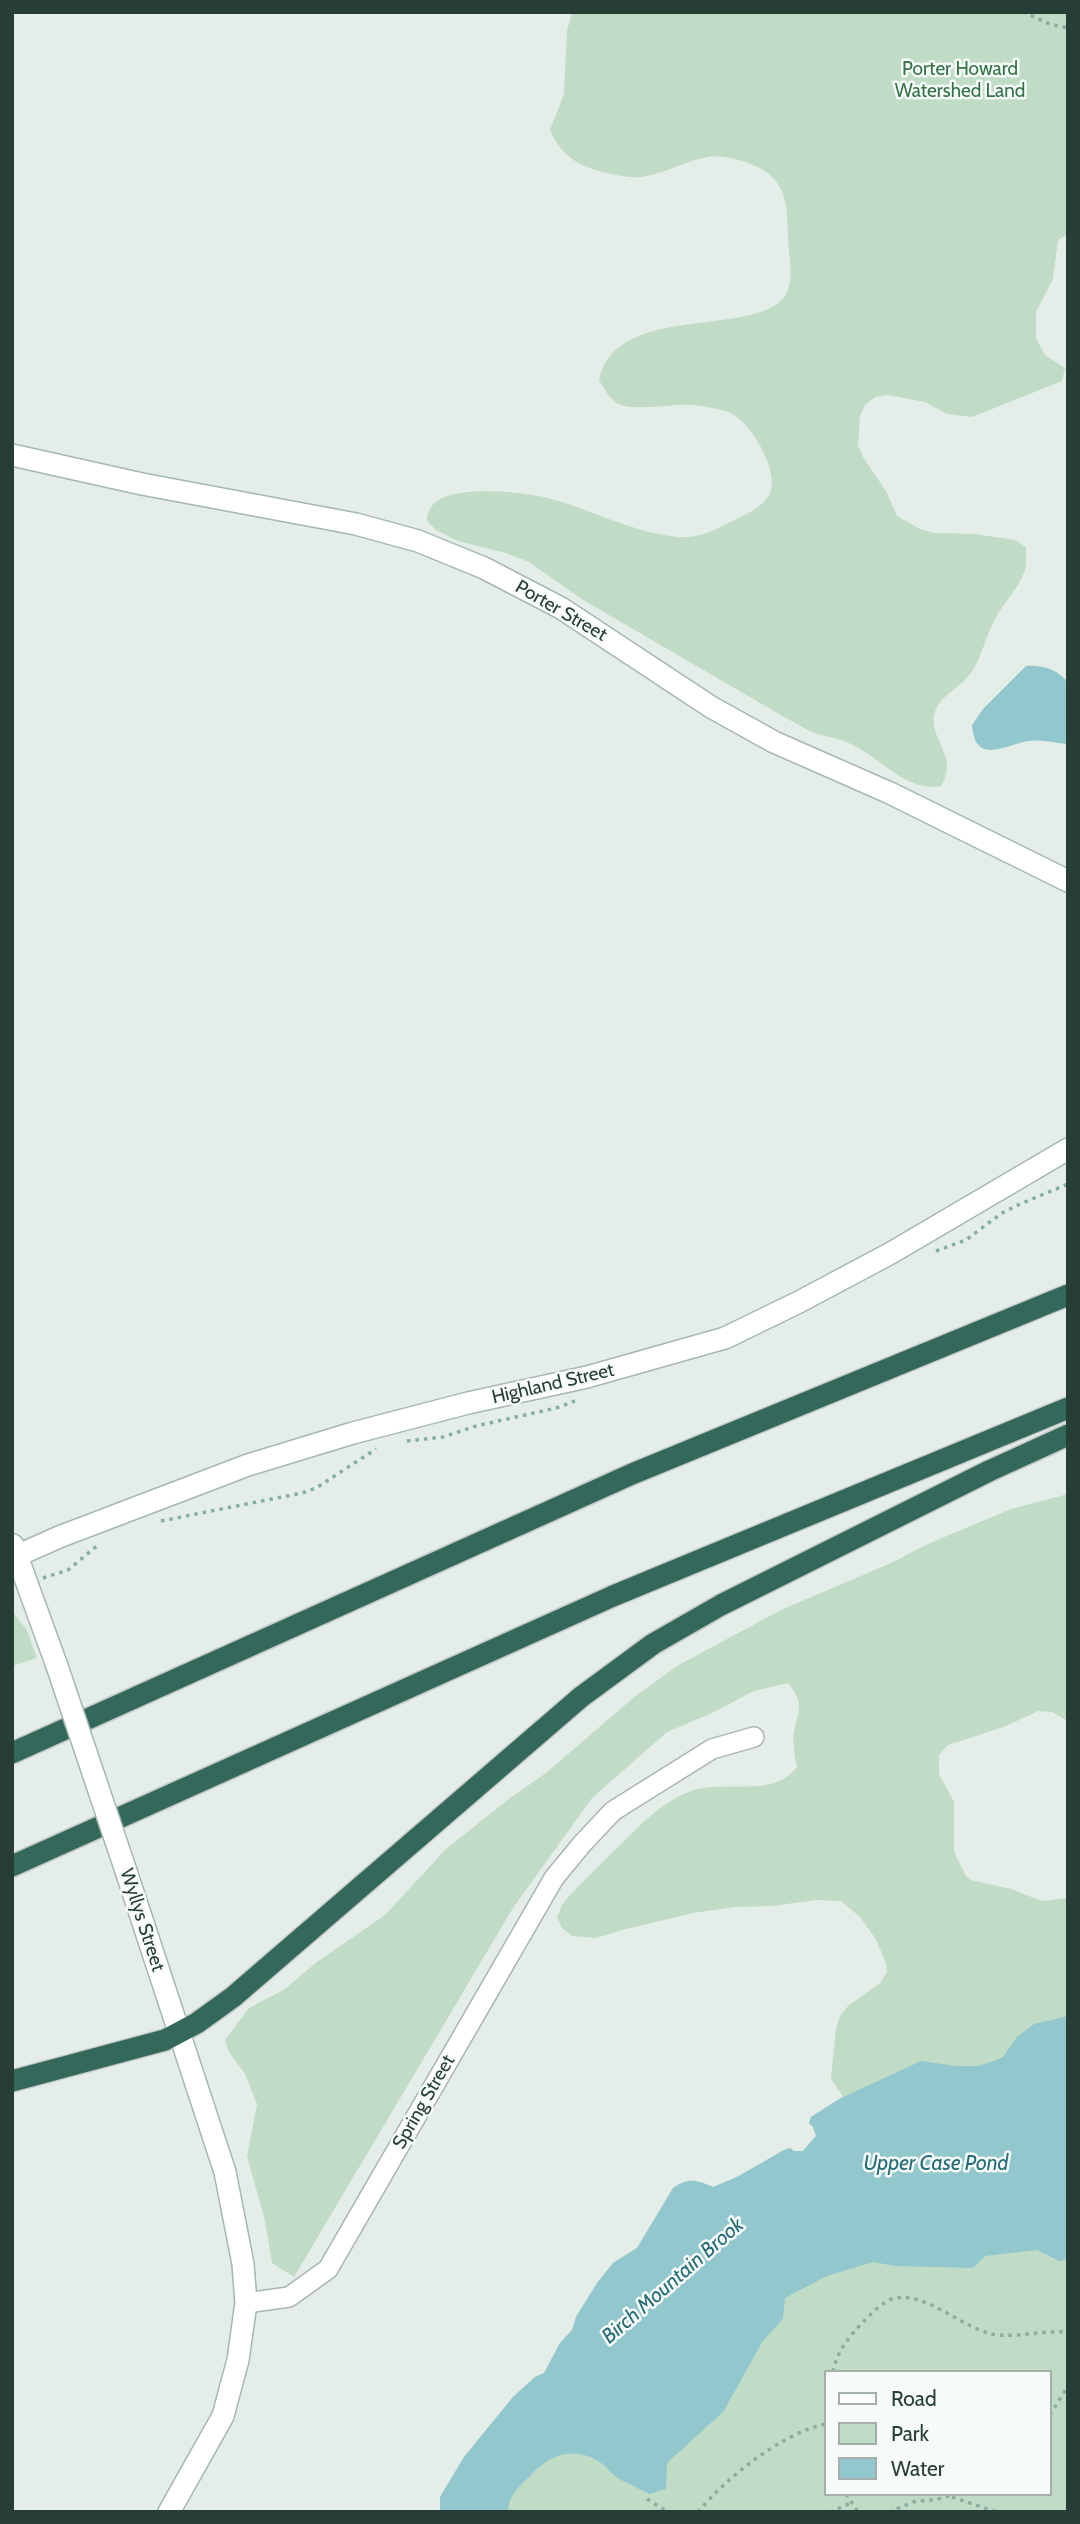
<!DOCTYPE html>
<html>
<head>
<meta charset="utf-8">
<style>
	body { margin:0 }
	#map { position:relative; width:1080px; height:2524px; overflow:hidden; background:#e5ede9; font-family:Cabin,sans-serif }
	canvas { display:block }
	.frame { position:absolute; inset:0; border:14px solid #263e36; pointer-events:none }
	.legend { position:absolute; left:824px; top:2370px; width:228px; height:126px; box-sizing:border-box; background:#f6faf8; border:2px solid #a3afaa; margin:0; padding:9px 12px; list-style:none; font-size:21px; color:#263e36 }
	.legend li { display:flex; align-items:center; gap:14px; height:35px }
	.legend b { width:35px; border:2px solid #a3afaa }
</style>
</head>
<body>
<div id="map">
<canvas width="1080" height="2524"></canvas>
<div class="frame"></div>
<ul class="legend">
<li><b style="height:9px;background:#fff"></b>Road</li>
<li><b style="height:19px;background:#c0dcc6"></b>Park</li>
<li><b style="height:19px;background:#92c8cd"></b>Water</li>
</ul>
</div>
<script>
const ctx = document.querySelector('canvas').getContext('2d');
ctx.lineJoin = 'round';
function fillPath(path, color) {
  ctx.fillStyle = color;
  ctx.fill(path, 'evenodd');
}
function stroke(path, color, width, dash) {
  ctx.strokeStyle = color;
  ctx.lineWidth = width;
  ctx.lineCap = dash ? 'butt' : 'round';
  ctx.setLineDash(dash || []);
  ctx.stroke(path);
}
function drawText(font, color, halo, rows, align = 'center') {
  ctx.font = font + ' Cabin,sans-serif';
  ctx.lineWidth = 5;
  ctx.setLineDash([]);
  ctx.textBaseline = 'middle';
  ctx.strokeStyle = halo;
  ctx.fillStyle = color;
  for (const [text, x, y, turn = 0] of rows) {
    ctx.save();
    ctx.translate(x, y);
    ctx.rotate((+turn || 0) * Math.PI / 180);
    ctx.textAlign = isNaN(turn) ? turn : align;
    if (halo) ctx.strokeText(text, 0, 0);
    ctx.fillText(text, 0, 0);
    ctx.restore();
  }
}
const green = new Path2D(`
	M572,12H1068V234L1058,240L1053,279L1036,312V338L1045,355L1065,368L1062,381L972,417L947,414L925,402L888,395L875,397L865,405L860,416L858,445L863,457L886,491L897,516L920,529L934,533L974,534L1015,540L1026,547C1026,555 1027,565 1024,573C1017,590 1003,604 995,619C985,637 982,658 970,674C961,687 943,694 936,709C924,736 961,756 941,786C907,793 880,757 851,744C839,738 827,737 815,733C805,729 796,723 786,718L583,600L529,562L506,553L458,541L436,530L427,521C427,518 427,514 429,511C440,482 520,492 544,497C589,508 630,532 677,537C691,538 705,535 718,528C735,519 761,511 770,493C780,470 748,416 725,411C710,407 693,404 677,405C660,406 641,409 624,406C611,403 606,391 599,380C616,298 768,342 788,290C794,275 788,253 788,237C787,199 786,175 745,162C731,158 718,154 703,158C683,162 663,174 642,177C632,178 621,176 611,174C582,168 562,158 550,130L564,94L567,31Z
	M1068,1494V1721L1052,1712L1038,1711L1006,1726L948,1745L939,1755V1774L954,1802V1852L966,1876L971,1880L1011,1889L1042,1901L1068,1898V2512H440V2497L464,2457L513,2397L535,2377L544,2373L560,2343L572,2330L576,2317L597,2283L613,2263L637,2248L673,2188C688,2178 697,2180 713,2187L737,2177L784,2150L790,2148L794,2151H803L816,2136L813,2127L809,2123L811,2117L843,2097L831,2079L836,2028L840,2016L848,2006L880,1983L887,1972L885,1960L875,1938L860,1917L841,1901L817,1900L772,1906L735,1907L693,1913L622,1930L596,1938L572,1936L562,1928L557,1917L562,1905L570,1895C587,1877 605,1860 623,1842C643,1822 664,1801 691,1791C725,1779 773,1799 797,1767C795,1756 792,1743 794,1732C798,1708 806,1706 788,1683L754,1691L710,1714L667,1732L592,1798L513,1908L294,2277L272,2263L265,2220L247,2157L257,2104L245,2074L229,2052L225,2040L249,2008L285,1989L317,1962L385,1915L446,1849L510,1798L546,1773L633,1698L677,1666L781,1610L891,1563L928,1544L1011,1509ZM826,2372H1050V2494H826Z
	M12,1611L27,1630L37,1658L12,1666Z`);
const water = new Path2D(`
	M1026,666C1041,665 1059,669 1068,683V744C1055,743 1042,739 1028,741C1005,745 975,766 972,725L983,709Z
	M1068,2016V2247L1065,2260L1059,2261L1037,2250L985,2256L973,2268L895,2266L873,2262L827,2276L785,2298L783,2319L762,2342L724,2411L667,2463L666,2489L649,2494C639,2489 629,2484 619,2479C611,2474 606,2466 598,2461C572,2446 549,2455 530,2476C519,2487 509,2494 508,2512H440V2497L464,2457L513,2397L535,2377L544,2373L560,2343L572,2330L576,2317L597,2283L613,2263L637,2248L673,2188C688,2177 697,2180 713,2187L737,2177L784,2150L790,2148L794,2151H803L816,2136L813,2127L809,2123L811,2117L839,2099L921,2061L957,2066H978L991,2062L1003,2057L1017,2037L1034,2024Z`);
const path = new Path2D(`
	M1023,12L1050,24L1068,28
	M936,1251L966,1240L1002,1213L1020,1204L1068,1184
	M407,1441L443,1437L476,1426L556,1408L575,1401
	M161,1521L302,1493L316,1488L376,1449
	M43,1578L68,1570L98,1545
	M833,2372C837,2351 849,2337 863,2322C871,2314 882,2302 892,2299C926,2289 963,2331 998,2335C1021,2337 1045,2330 1068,2332
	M1050,2415L1068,2386
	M846,2494L858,2512
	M952,2497L997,2512
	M647,2499L668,2512
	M698,2512C727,2477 782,2433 826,2424
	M830,2512L851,2503
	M889,2512L916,2501L935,2500L955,2494`);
const street = new Path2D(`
	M246,2303L289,2297L328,2269L554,1878L582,1844L613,1811L712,1749L754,1737`);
const secondary = new Path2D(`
	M12,455L142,484L356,524L418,541L484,568L561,608L711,707L774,742L890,793L1068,881
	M13,1545L57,1666
	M12,1558L59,1537L248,1465L353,1433L468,1403L587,1377L725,1338L799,1302L891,1253L1068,1149
	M127,1874L225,2172L243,2264L246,2303L238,2360L223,2416L169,2512`);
const highway = new Path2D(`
	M12,1753L632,1474L1068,1295
	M12,1866L613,1596L1068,1408
	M12,2081L165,2040L197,2023L233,1997L581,1697L653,1644L721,1605L989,1471L1068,1435`);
const secondaryBridge = new Path2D(`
	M57,1666L127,1874`);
const parkNames = [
	["Porter Howard",960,69],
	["Watershed Land",960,91]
];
const streetNames = [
	["Porter Street",561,611,30],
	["Highland Street",553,1384,-13],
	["Wyllys Street",142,1920,72],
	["Spring Street",424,2102,-60]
];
const waterNames = [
	["Upper Case Pond",936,2164],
	["Birch Mountain Brook",673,2281,-41]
];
fillPath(green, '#c0dcc6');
fillPath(water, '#92c8cd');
stroke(street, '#a8b5b0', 22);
stroke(secondary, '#a4b8b0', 24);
stroke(highway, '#c2c9c7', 24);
stroke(path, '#88aea0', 3.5, [3.5, 5]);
stroke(street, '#fff', 19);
stroke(secondary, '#fff', 21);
stroke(highway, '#34685a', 21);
stroke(secondaryBridge, '#a4b8b0', 24, []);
stroke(secondaryBridge, '#fff', 21);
drawText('19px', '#337247', '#f6faf8', parkNames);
drawText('19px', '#263e36', '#f6faf8', streetNames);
drawText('italic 21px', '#246d76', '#f6faf8', waterNames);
</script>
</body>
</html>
